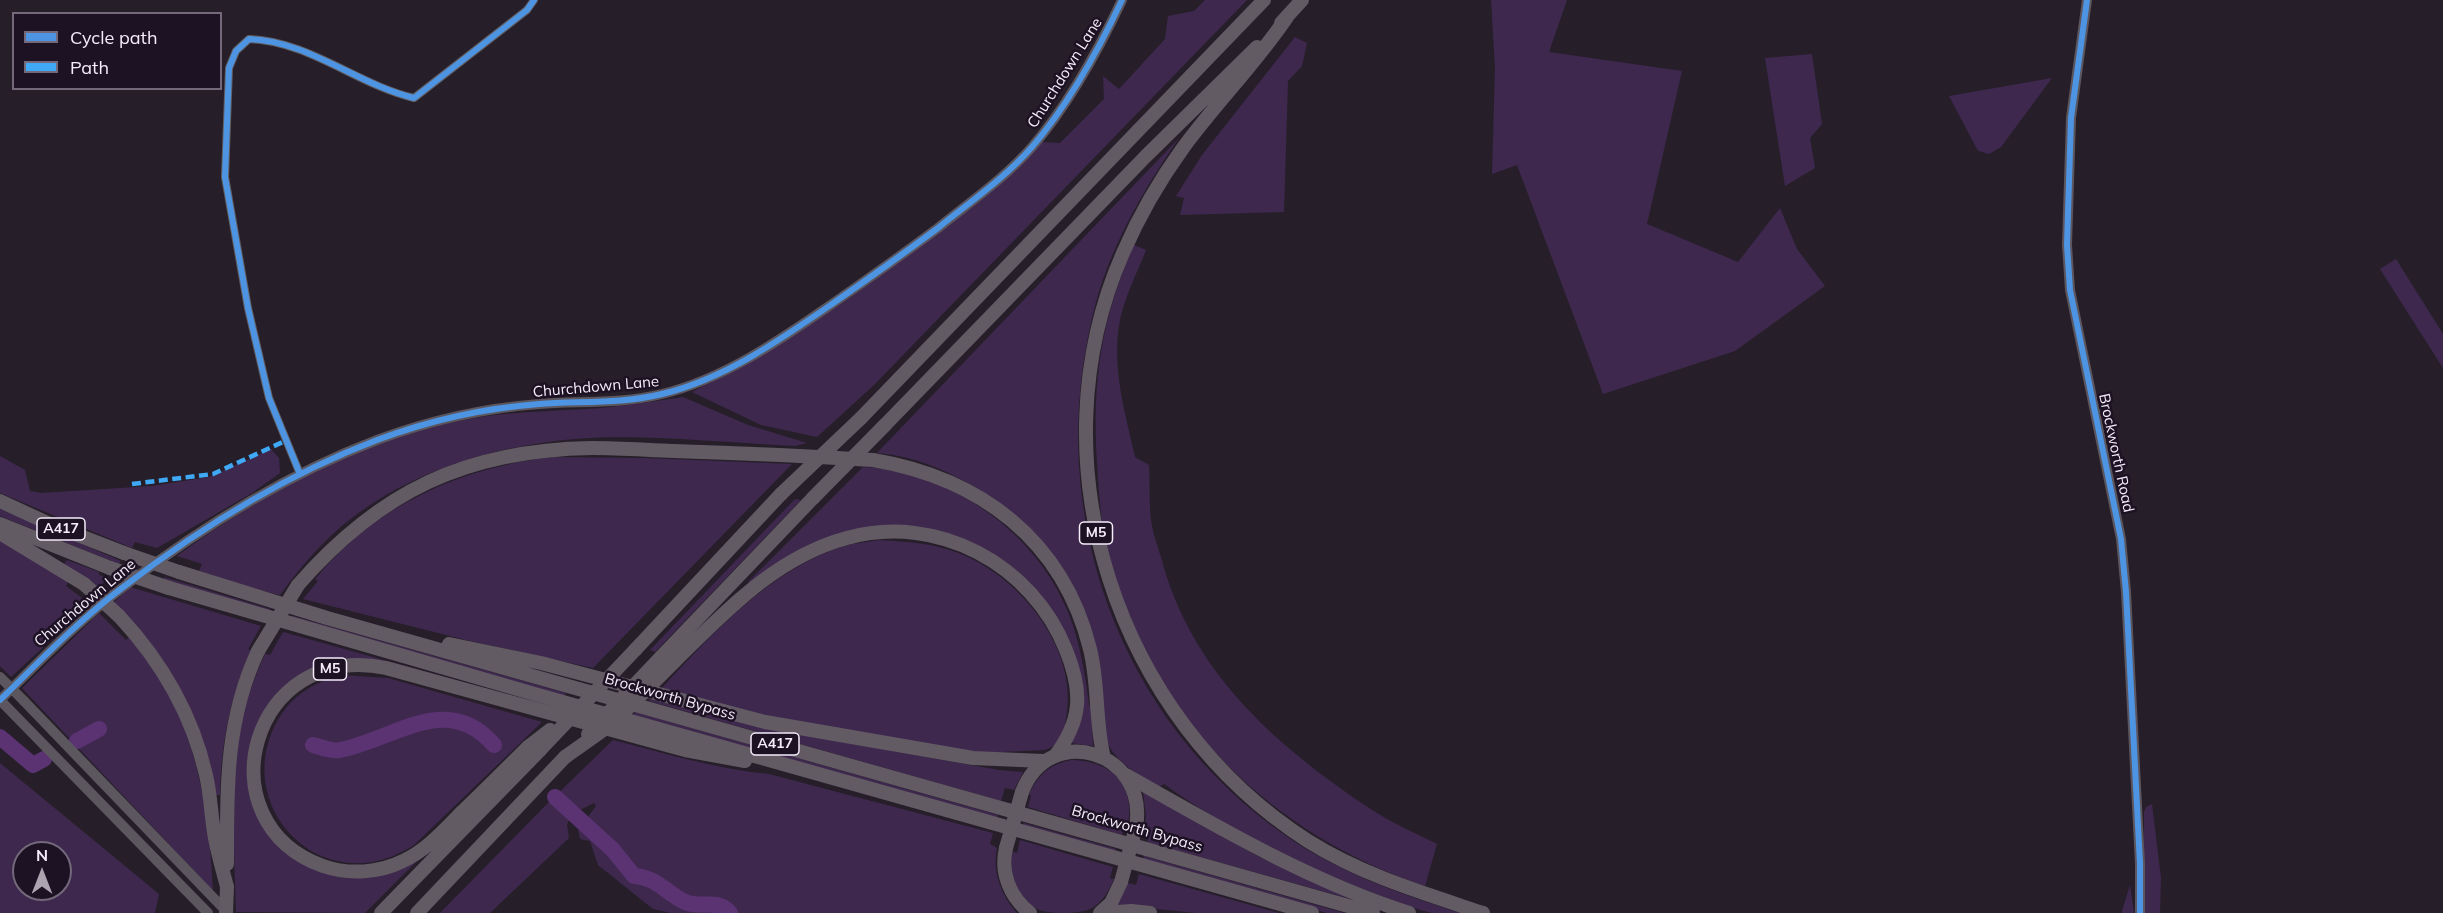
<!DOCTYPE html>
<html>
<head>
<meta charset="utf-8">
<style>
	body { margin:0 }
	#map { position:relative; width:2443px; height:913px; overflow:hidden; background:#261f2a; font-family:Mulish,sans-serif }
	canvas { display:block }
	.legend { position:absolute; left:12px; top:12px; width:210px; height:78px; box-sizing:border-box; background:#1d1224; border:2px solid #73697a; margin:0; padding:8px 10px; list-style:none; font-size:18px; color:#f4ecfa }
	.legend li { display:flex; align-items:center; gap:12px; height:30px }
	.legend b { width:30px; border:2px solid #73697a }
	.north { position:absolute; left:12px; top:841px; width:60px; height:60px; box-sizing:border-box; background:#1d1224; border:2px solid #73697a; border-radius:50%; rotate:0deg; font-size:16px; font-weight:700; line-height:24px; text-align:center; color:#f4ecfa }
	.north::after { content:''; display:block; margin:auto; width:21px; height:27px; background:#aca4b1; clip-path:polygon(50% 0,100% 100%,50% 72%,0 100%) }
</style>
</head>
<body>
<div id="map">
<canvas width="2443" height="913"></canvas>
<ul class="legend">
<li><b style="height:8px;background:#4d94e3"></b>Cycle path</li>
<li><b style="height:8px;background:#3fa9f5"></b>Path</li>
</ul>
<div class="north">N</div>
</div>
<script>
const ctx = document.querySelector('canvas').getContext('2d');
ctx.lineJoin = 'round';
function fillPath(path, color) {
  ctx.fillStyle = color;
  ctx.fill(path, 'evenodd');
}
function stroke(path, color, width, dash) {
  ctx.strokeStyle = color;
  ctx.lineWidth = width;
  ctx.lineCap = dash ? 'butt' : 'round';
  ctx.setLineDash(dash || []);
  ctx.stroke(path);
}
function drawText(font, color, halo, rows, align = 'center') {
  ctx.font = font + ' Mulish,sans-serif';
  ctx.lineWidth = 5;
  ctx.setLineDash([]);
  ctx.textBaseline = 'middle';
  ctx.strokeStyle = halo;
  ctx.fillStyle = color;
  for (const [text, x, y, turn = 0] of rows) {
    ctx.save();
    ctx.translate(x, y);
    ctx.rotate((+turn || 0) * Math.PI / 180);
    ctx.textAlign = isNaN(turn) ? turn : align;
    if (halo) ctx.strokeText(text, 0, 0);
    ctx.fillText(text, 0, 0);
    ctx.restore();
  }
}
const green = new Path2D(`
	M1205,0H1247L874,385L817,437L761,425L692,392L765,353L844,302L902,260L1042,142L1060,143L1104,99L1103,76L1119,89L1165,39L1168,16L1194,11Z
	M1491,0H1567L1549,52L1682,71L1647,224L1738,262L1780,208L1797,249L1825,286L1735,351L1603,394L1517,165L1492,174L1495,68Z
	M1295,37L1307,43L1302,66L1288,81L1284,212L1180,215L1184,198L1176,196L1202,155Z
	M1812,54L1822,124L1810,138L1815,168L1785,186L1765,58Z
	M2052,78L2001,147L1989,154L1978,151L1949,96Z
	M1179,138C1142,192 1108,250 1093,314C1044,513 1118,721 1289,838C1340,873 1401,894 1460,913C1451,913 1441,913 1432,913C1407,907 1382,896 1358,887C1289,860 1224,827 1164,784L1157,788C1141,776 1119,764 1109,746C1103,736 1103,722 1101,711C1095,678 1092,644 1083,612C1062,534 956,458 877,453Z
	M1134,245L1146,250C1137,273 1125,296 1120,320C1111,366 1125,412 1135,457L1149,465C1150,483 1149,502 1151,520C1153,536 1160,552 1164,568C1196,676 1278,747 1369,808C1390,822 1415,833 1437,844L1425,886C1273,835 1155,721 1111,565C1101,532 1099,496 1097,462C1092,381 1101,319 1134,245Z
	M2396,259L2443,334V368L2380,269Z
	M683,397L748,425L807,443L795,446C735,443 674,437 613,437C515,439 408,466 334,533C314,551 296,573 280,595L251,588L199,571L202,564L177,556C264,492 373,434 480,417C521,411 562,411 602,408C629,405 657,401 683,397Z
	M271,449L279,458L280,473L252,493L157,548L135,542L132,548L0,493V456L25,470L30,491L41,493L152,486L209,477Z
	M553,457L645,458L792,464L593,668L466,640L303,599L318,581L315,579C376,505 459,468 553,457Z
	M863,467C949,472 1035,530 1068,612C1080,642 1085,673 1089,705L1091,706L1093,746L1071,743L1078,727L1060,629L983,550L861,531L751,585L748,582Z
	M795,499L801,500L655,652L650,650Z
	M0,509L121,561L119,564L0,516Z
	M880,540C912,542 944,544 974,560C1030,589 1081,658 1065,724L1069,727L1054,746L1045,750L978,753L770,717L661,689C712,634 769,570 844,546C855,543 868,542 880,540Z
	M0,541L69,580L66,586L90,604L11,677L0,666Z
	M67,560L99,572V575L109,578L97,588L63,565Z
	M164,577L270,609L269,613L164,580Z
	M130,587L261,626L248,649L251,650C230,698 221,743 220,795H214L202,749L113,603Z
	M99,613L126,640L130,636C146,659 163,681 175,707C202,764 210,829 213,891L22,688Z
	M293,616L566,693L564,696L292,618Z
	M283,632L553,707L385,663L309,672L252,742L270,832L344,875L427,851L365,913L236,912C235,853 229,792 239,733C244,706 254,679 265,654L270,655Z
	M340,675L388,678L542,722L414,845C401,853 388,859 372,862C302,873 248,805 269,740C275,721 287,703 303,692C314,684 327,679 340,675Z
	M650,699L763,728L999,770L1023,772L1014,790L1005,788L1001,801L649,701Z
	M635,712L998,815L997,819L633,715Z
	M613,740C664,753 716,769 769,774L993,833L990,844L997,848C992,872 1001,895 1017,913H671L653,909L598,865L590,841L580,839L578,830L596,806L594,803L578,811L570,807L567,810L570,816L567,825L569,838L490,913H440L545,806Z
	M1072,760C1112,761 1135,785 1128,825L1125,824L1122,835L1028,807L1031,796L1029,794C1039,774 1050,764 1072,760Z
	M0,763L159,894L155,913H0ZM24,853H60V889H24Z
	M1143,791L1257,856L1379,907L1147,842L1151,831L1144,829L1146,817Z
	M2152,804L2161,878L2160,913H2144V812L2146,807Z
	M1024,823L1116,849L1114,851L1023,827Z
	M1020,840L1113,867L1110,878L1114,879C1101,908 1091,913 1061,913C1021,913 1009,888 1011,851L1017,853Z
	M1144,856L1344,913H1327L1143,859Z
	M1139,874L1279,913H1196L1117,905L1128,883L1136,885Z
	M2130,885L2134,913H2122V911Z`);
const river = new Path2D(`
	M0,737L33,765L44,759
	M77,741L99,729
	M313,745C321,747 332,752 340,750C395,739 447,691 494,745
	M555,797L613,850L634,876C657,877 666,893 685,902C700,909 718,898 730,913`);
const street = new Path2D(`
	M300,474L269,398L248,308L225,177L229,68L236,51L249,39C309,41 358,85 414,98L527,10L534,0`);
const secondary = new Path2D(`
	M2087,0L2071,118L2067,245L2070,290L2121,539L2126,592L2140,864V913
	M0,700C39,662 78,621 122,588C200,528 285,475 377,440C428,421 485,408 539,404C580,401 622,404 662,394C724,379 780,340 832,304C868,279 903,254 938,228C970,202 1005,178 1032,147C1069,104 1098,51 1122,0
	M0,700L208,913
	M24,701L228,913`);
const highway = new Path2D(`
	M1287,17C1256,63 1216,103 1183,148C1159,181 1139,216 1123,253C1031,462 1117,719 1308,841C1362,875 1423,893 1483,913
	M1281,23L1302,0
	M861,418L1264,0
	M885,425L1146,156L1257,47
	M0,501L52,525L124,553
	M0,524L110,568
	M0,533L84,584
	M179,572L327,618L1373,913
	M298,585C380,491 466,450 592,448C619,448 646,450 673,451C740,453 806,456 873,460C980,478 1063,540 1090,649C1099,685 1095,723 1104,758
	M169,588L538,695L1312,913
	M119,616C161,661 192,714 206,775C211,796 211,817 215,838C218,855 223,871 227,887
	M449,644L541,663L765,722L973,758L1043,761
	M635,650L781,494
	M661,657L813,498
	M675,661C726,611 776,557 847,538C937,513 1032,564 1066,650C1083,692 1082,720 1055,756
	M528,747C506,769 485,790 463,811C445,829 427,850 403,861C379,873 349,875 323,866C201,822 251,640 386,668L685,750L745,761
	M1126,775C1218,827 1307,880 1409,913
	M1022,792C1049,721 1149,751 1136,827
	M1006,848C1000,873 1010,897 1030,913
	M227,864C227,788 225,722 258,651
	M381,913L540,750
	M417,913L565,757
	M1100,913L1111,903L1121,882
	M1105,913L1131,911L1150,913`);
const secondaryBridge = new Path2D(`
	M0,677L24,701`);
const highwayBridge = new Path2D(`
	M781,494L861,418
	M813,498L885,425
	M124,553L179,572
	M110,568L169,588
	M84,584L119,616
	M258,651L298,585
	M588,734L661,657
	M528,747L550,730
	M540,750L635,650
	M565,757L613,723L675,661
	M1006,848L1022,792
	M1121,882L1136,827
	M226,913L227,887`);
const quiet = new Path2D(`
	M132,484L213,474L285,441`);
const cycleway = new Path2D(`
	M2087,0L2071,118L2067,245L2070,290L2121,539L2126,592L2140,864V913
	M300,474L269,398L248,308L225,177L229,68L236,51L249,39C309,41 358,85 414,98L527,10L534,0
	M0,700C39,662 78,621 122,588C200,528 285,475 377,440C428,421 485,408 539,404C580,401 622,404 662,394C724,379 780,340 832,304C868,279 903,254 938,228C970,202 1005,178 1032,147C1069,104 1098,51 1122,0`);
const shields = [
	[61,529,48],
	[1096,533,33],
	[330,669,33],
	[775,744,48]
];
const shieldNames = [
	["A417",61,529],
	["M5",1096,533],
	["M5",330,669],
	["A417",775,744]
];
const streetNames = [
	["Churchdown Lane",1065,73,-58],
	["Churchdown Lane",596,387,-5],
	["Brockworth Road",2116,453,78],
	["Churchdown Lane",85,603,-40],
	["Brockworth Bypass",670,697,16],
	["Brockworth Bypass",1137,829,16]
];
fillPath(green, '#3f284e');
stroke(river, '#5b3373', 16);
stroke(street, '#625f63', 8);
stroke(secondary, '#5c565e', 10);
stroke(highway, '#625b64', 14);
stroke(secondaryBridge, '#5c565e', 10);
stroke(highwayBridge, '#625b64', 14);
stroke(quiet, '#3fa9f5', 4.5, [9, 4.5]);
stroke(cycleway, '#4d94e3', 6);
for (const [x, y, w] of shields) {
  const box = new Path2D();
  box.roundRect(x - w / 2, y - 11, w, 22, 4.5);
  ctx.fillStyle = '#1d1224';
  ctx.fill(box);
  stroke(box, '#f4ecfa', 1.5);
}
drawText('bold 14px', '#f4ecfa', null, shieldNames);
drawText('15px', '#f4ecfa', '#1d1224', streetNames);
</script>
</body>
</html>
